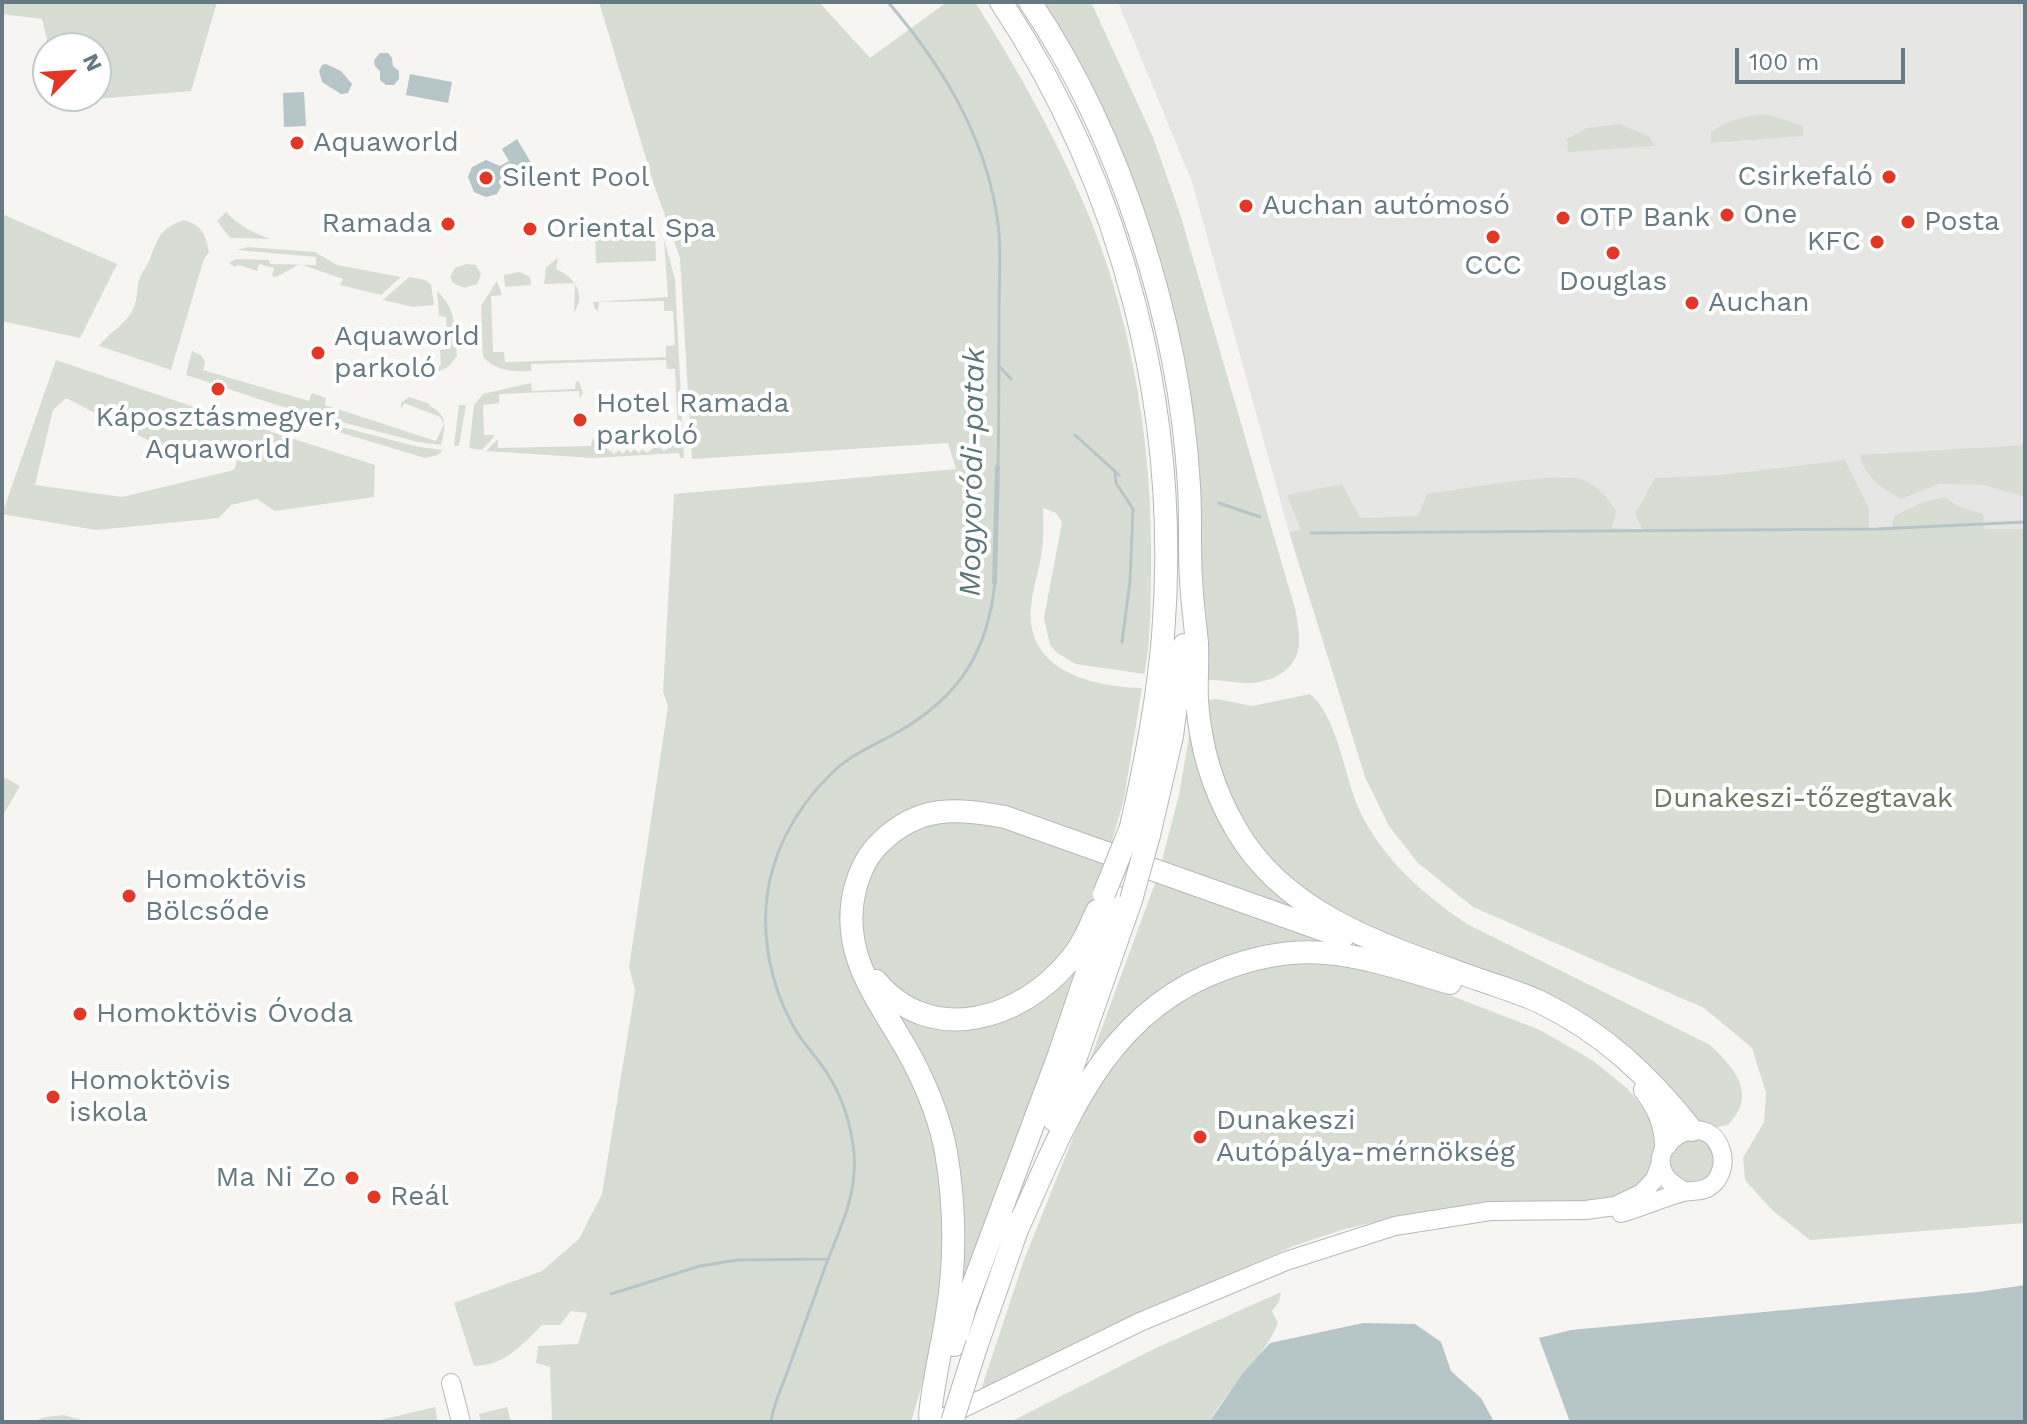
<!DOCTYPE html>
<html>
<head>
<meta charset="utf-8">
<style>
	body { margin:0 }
	#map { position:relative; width:2027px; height:1424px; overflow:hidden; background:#f6f5f2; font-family:"Work Sans",sans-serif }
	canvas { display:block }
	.frame { position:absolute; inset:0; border:4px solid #657a83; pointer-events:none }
	.north { position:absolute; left:32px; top:32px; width:80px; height:80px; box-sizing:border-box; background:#fff; border:2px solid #c1cacd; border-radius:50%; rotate:65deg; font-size:22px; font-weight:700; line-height:32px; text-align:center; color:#657a83 }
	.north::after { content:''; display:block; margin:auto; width:28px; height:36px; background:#e33625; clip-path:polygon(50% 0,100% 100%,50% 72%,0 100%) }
	.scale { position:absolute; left:1735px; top:48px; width:170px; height:36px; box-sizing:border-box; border:4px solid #657a83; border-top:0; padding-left:10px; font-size:24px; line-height:28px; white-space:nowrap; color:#657a83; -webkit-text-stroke:6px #fff; paint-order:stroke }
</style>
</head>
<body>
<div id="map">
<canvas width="2027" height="1424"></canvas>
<div class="frame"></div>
<div class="north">N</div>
<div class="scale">100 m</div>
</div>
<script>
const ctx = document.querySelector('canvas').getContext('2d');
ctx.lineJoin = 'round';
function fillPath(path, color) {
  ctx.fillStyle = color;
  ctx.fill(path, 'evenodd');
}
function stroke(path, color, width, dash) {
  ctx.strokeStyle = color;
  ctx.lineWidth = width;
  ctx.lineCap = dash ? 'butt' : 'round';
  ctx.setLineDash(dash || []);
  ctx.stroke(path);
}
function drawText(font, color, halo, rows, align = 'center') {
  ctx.font = font + ' "Work Sans",sans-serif';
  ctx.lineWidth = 8;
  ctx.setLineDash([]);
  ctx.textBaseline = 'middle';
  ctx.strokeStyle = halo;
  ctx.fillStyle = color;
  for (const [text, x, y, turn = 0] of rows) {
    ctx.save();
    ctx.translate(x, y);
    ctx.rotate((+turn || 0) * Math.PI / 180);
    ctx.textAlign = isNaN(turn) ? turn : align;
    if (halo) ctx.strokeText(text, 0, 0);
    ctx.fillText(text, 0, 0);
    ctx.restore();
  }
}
const built = new Path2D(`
	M1118,2H2025V529L1321,528L1289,532L1192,182Z`);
const green = new Path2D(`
	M2,2H217L191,91L61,102L60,96H96V48H49L42,19L2,14Z
	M599,2H819L870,58L947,2H975C1019,71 1060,145 1091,221C1133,325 1153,453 1151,565C1151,594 1151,648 1144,674L1076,664L1057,653L1050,645L1044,618L1062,522L1056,513L1043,508C1043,519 1044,529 1043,540C1042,562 1033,585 1031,607C1025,671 1093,687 1142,688L1124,799L1110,848L998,810L914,812L846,903L939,1138L945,1308L911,1422H552L550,1367L536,1363L538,1346L578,1344L587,1313L571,1311L560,1325H542C521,1346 505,1365 474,1366L454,1303L542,1271L579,1239L602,1194L635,990L629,967L668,706L663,692L674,494L956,469L948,443L692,459L680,258L654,185Z
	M1040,2H1091L1153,137L1181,217L1296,612C1297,622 1300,634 1299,644C1297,673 1266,685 1241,683C1228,682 1216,679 1203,680L1178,336Z
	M1767,114L1803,126V136L1711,143V132C1730,120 1745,115 1767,114Z
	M1620,124L1649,136L1655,146L1568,152L1567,139L1587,128Z
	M226,212C239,226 253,233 271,239L230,238L217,221Z
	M2,214L117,264L80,338L2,321Z
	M183,220C201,224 206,234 209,252L204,259L171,370L99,346C109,332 126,325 133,309C137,301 137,292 138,284C140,274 148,265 151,256C160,234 160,230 183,220Z
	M655,231L656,261L596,263L595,233Z
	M664,239L675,279L684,458H680L679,453L592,458L486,451L498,439V448L591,446L593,438L614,454L619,450L623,454L627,449L631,453L634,449L639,453L642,449L647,453L657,445L664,451L673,446L663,436L678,434L675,369H667L666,360L531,364V371C512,372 496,371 483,357L481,306L497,281L502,295L491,296L493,352H504L505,362L666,357V346L675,345L673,311H664V301L599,302L598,311L595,309L593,302L668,297Z
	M248,247L315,252L337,265L401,277L381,295L340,285L343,279L300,264L276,277L272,276L274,268L259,264L257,271L239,265L235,267L229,263L236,259L269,260L270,264L315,265H316V257L237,250Z
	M558,258L556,269C573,276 588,295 574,312L575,283L544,284L546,267Z
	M466,264L476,265L481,274L477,284L464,288L453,283L450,277L455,268Z
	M520,272L530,277L531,285L505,287L504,275Z
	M409,277L425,280L431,284L434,305L413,307L383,300Z
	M437,291C457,309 455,330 457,356L448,367L433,374L441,364L440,350L448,349L446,317L439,316Z
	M192,351L201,355L205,362L203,370L309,401L312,393L326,398L325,405L436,441L444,424L440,417L404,403L401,409V403L409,397L430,404L429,406C448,414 446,427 441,445L418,442L280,406L186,375Z
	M56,360L191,406L375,465L374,497L275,511L257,499L231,505L219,518L96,530L2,514ZM66,398L161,447L193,441L199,452L213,460L222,452L236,453L238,458L234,470L122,497L35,485L53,410Z
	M576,381L579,382L583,393L580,399L579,391L499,394V403L483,405L484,435H494L493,438L482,450L469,448L474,405L483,394L531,383L532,391L575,389Z
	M459,405H466L459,446H454Z
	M279,411L419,447L443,450L438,455L425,458L278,414Z
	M2025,445V497L1984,485L1939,484L1901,499C1882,488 1865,478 1860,455Z
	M1845,460L1869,508V529H1892L1894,516L1923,502L1945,497L1957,506L1983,514L1984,529H2025V1223L1810,1240L1772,1210L1745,1180L1743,1158L1764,1122L1766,1093L1752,1048L1704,1008L1473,907L1418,863L1389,826L1365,777L1289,532L1301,530L1287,495L1342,484L1360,518L1418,516L1427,494C1456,490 1562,471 1584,480C1599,487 1607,498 1616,510L1612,528L1642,529L1635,514L1655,478L1721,475Z
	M1310,694C1337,716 1344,774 1358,807C1380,857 1423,894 1467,924L1710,1045C1735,1069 1758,1094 1728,1125L1717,1127L1696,1121L1600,1035L1369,934L1284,883L1222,794L1203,700L1217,699L1252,706Z
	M1191,725L1211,799L1323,922L1161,864L1179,795Z
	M2,776L20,786L2,817Z
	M945,819L995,824L1110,861L1101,887L1076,940L1028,988L966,1014L903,1001L870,966L860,934L864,884L883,851L906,833Z
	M1157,878L1349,946L1235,956L1083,1079Z
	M1086,947L961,1294L957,1178L889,1004L967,1026Z
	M1301,961L1377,967L1540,1030L1592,1060L1628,1089L1655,1123L1658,1135L1649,1179L1608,1202L1437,1211L1395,1217L1342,1230L1294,1246L1200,1287L980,1393L1024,1260L1092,1090L1141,1026L1207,983L1240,971Z
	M1670 1161a22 22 0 1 1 44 0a22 22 0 1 1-44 0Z
	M1281,1292L1279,1302L1272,1311L1278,1323C1263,1360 1229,1386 1209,1422H1010L1156,1348Z
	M435,1407L438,1422H372Z
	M507,1407L511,1422H481L479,1414Z
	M64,1415L88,1422H32L45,1417Z`);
const water = new Path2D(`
	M380,53H388L392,58L393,66L399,71V79L394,85H386L380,80V71L375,66L374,60Z
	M326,64L341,71L352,84L348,93L341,94L322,82L319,71L322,65Z
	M410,74L452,82L448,103L406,95Z
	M304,92L306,126L284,127L283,93Z
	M517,139L533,166L518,175L510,163L502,168L505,179L497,194L486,197L474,192L468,177L472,167L486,160L500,166L509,161L502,149Z
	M995,466H1000L997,584H992Z
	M2025,1285V1422H1570L1539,1338L1571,1330L1978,1292Z
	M1363,1323L1415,1324L1441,1342L1451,1371L1481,1398L1494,1422H1209L1243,1373L1270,1343Z`);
const stream = new Path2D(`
	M888,2C940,63 982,130 996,210C1002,242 999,276 999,308C999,361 999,414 998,467
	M1000,367L1011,379
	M1075,435L1119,475
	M1115,474L1116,483L1133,509L1130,581L1122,642
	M1219,503L1260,517
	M1311,533L1877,529L2025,522
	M611,1294L700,1266L737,1260L829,1259
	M771,1422C773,1405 782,1387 788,1370C801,1334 814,1298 827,1262C842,1223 857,1196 854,1152C851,1127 843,1099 830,1078C821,1062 808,1049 798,1034C768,985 756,920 774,865C784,831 806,798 831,774C849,755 875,745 898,732C959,697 988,652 995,582`);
const secondary = new Path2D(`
	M1621,1213C1641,1207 1660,1199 1680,1193C1692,1189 1703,1194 1714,1183C1721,1176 1724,1164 1722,1154C1708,1096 1619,1158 1684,1191
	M451,1383L461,1422
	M945,1417L1140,1322L1286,1261L1395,1226L1490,1211L1586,1210L1615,1206L1642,1193L1655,1179L1661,1163`);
const highway = new Path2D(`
	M1001,2C1124,188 1181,413 1163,636C1158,700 1145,764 1131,827
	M1030,2C1121,136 1180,325 1189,486C1191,517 1189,548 1191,579C1192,601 1195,622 1197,643C1198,662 1196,681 1197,700C1200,746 1213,790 1236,829C1286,917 1391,948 1480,980C1500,987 1521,993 1540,1002C1604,1033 1649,1076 1692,1130
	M1149,835L1172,736L1184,645
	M876,981C931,1047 1021,1020 1070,960C1082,946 1090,927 1097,911
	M1645,1090C1658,1107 1665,1123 1666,1144
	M1054,1120L1131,900
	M1016,1232C1065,1124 1103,1012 1224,969C1256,957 1291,950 1326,953C1369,957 1409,971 1450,983
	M977,1344L1020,1221
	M954,1345L966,1304L1059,1055L1113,895
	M930,1416C933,1381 942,1348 947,1314C956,1260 955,1205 946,1152C940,1119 928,1090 913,1061C883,1004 838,958 855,889C860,870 867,855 881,842C919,805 956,808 1005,817L1343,937`);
const highwayBridge = new Path2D(`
	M1104,894L1131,827
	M1131,900L1149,835
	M952,1422L977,1344`);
const markers = [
	[297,143,8,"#e33625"],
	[1889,177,8,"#e33625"],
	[486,178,8,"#e33625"],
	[1246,206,8,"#e33625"],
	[1727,215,8,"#e33625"],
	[1563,218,8,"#e33625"],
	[1908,222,8,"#e33625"],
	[448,224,8,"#e33625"],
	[530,229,8,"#e33625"],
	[1493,237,8,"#e33625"],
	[1877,242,8,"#e33625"],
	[1613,253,8,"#e33625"],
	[1692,303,8,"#e33625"],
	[318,353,8,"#e33625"],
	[218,389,8,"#e33625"],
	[580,420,8,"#e33625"],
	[129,896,8,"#e33625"],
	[80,1014,8,"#e33625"],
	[53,1097,8,"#e33625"],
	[1200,1137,8,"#e33625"],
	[352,1178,8,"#e33625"],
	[374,1197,8,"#e33625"]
];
const poiNames = [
	["Aquaworld",313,143],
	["Csirkefaló",1873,177,"right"],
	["Silent Pool",502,178],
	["Auchan autómosó",1262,206],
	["One",1743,215],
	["OTP Bank",1579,218],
	["Posta",1924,222],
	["Ramada",432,224,"right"],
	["Oriental Spa",546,229],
	["KFC",1861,242,"right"],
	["CCC",1493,266,"center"],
	["Douglas",1613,282,"center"],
	["Auchan",1708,303],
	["Aquaworld",334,337],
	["parkoló",334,369],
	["Hotel Ramada",596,404],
	["parkoló",596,436],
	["Káposztásmegyer,",218,418,"center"],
	["Aquaworld",218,450,"center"],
	["Homoktövis",145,880],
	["Bölcsőde",145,912],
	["Homoktövis Óvoda",96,1014],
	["Homoktövis",69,1081],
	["iskola",69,1113],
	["Dunakeszi",1216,1121],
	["Autópálya-mérnökség",1216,1153],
	["Ma Ni Zo",336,1178,"right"],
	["Reál",390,1197]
];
const parkNames = [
	["Dunakeszi-tőzegtavak",1803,799]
];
const waterNames = [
	["Mogyoródi-patak",973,472,-89]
];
fillPath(built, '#e6e7e5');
fillPath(green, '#d8ddd3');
fillPath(water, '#b6c5c7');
stroke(stream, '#b6c5c7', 3);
stroke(secondary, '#b3babd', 20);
stroke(highway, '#b4b8ba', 24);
stroke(secondary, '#fff', 18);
stroke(highway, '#fff', 22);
stroke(highwayBridge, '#b4b8ba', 24, []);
stroke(highwayBridge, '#fff', 22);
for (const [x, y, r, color] of markers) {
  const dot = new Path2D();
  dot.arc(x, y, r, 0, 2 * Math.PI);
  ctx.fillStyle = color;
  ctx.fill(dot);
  stroke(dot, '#fff', 3);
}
drawText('28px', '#657a83', '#fff', poiNames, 'left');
drawText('28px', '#6b7a63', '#fff', parkNames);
drawText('italic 30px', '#5b7679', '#fff', waterNames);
</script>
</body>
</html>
